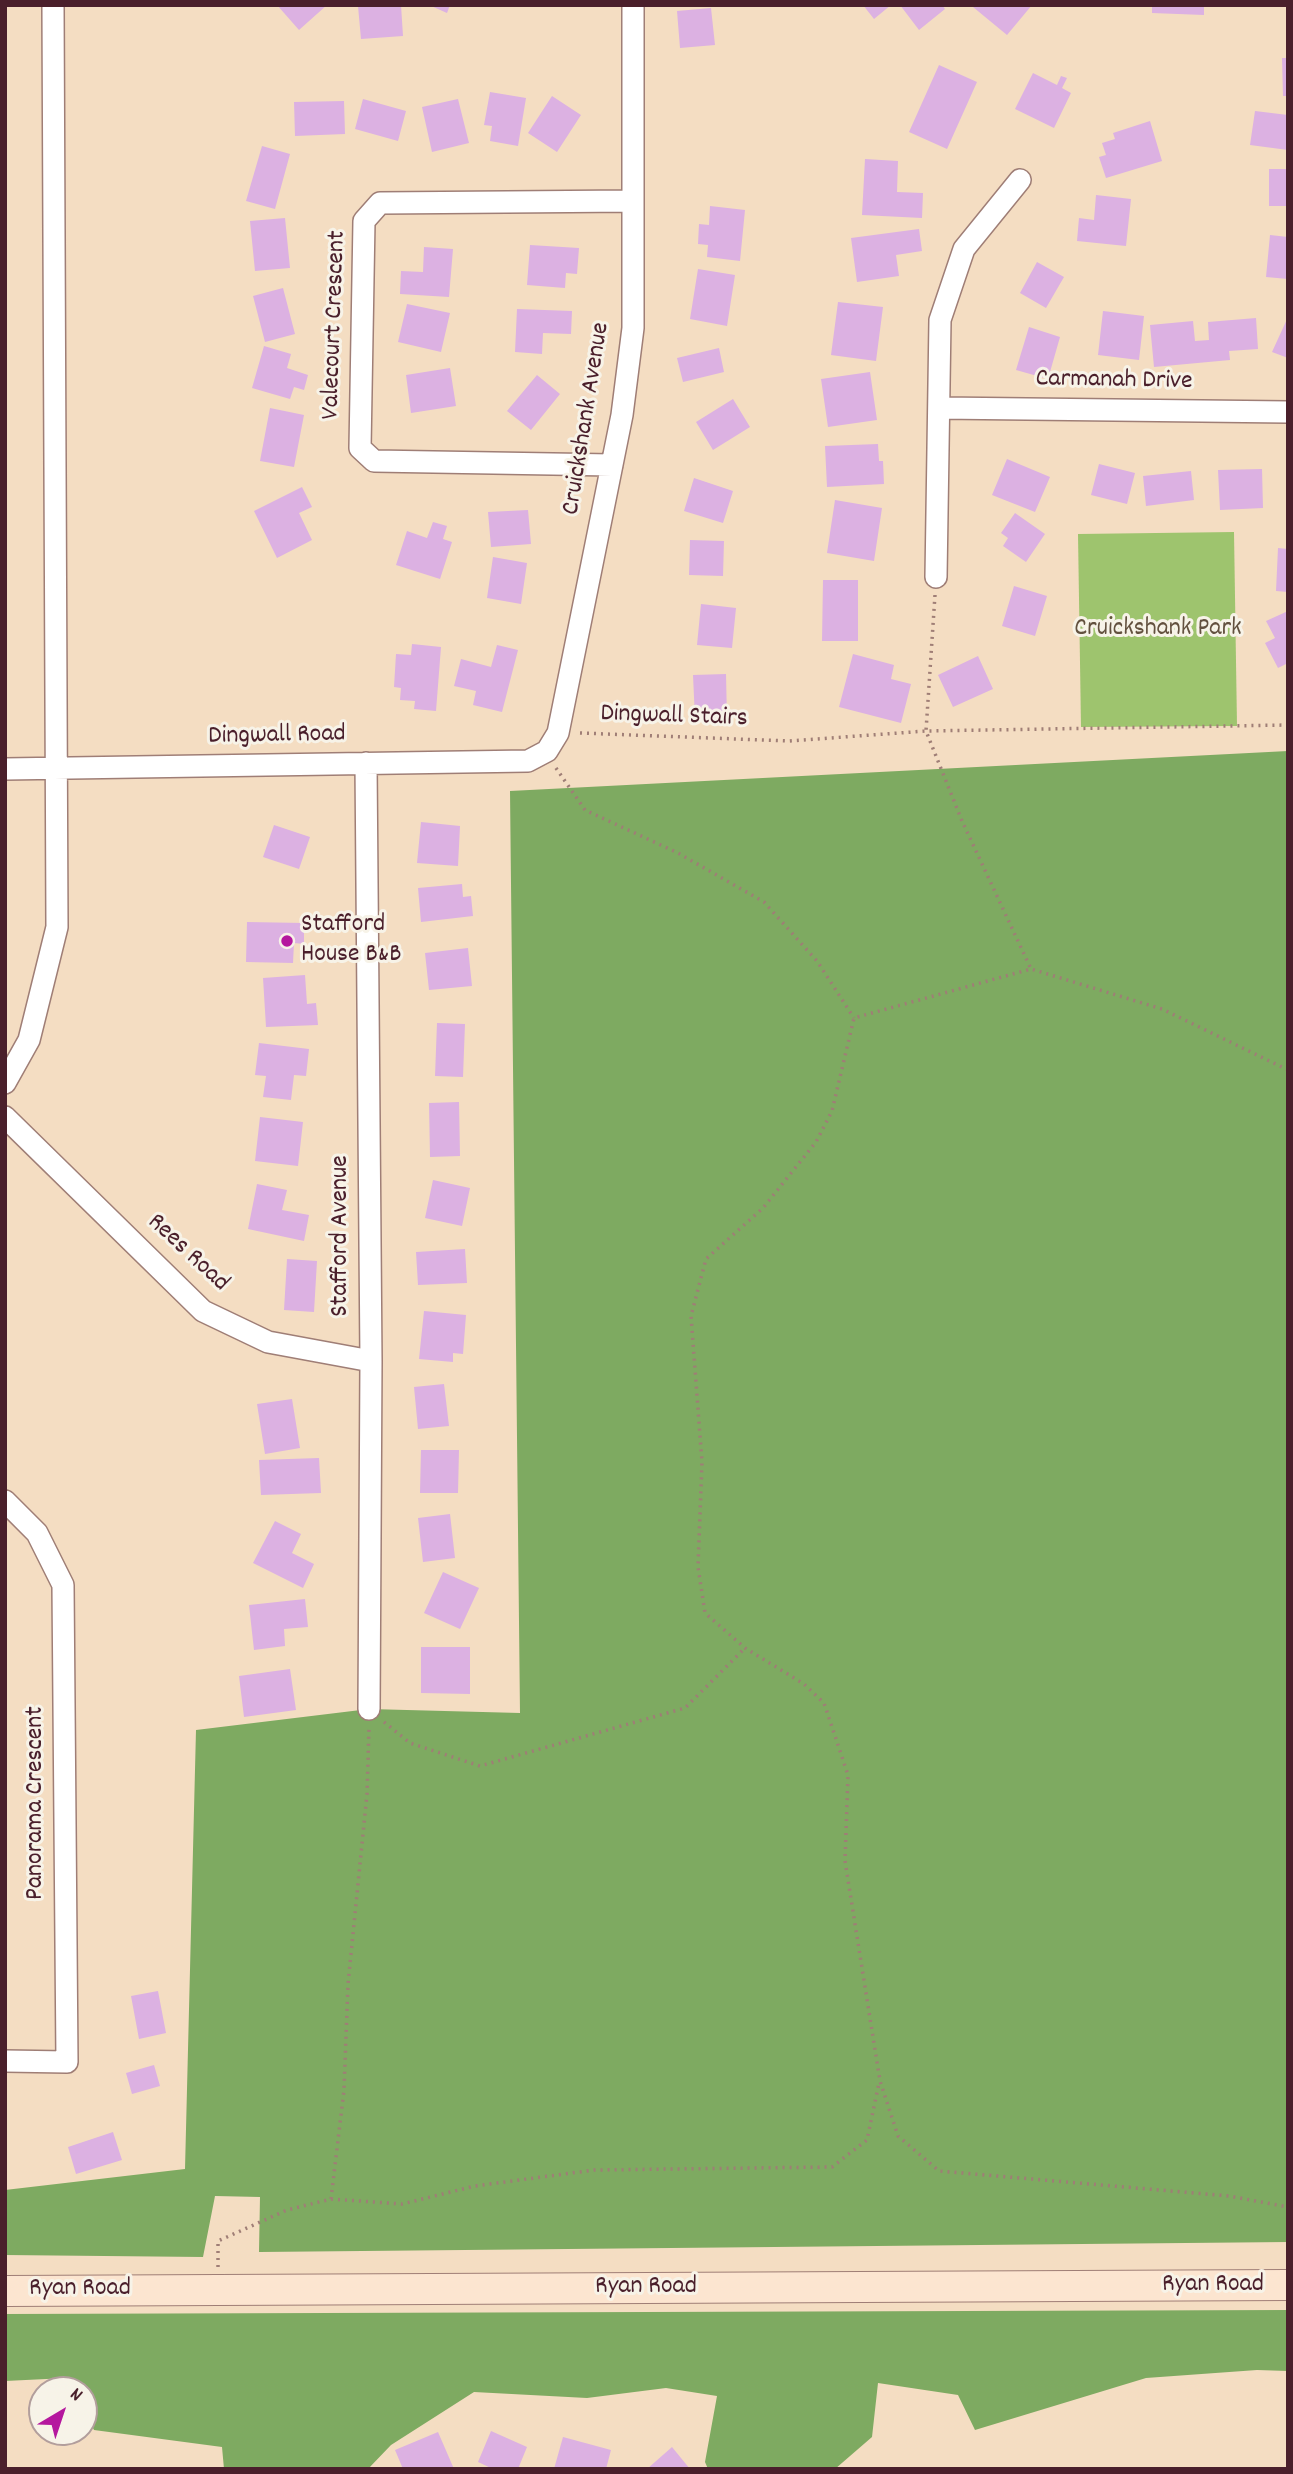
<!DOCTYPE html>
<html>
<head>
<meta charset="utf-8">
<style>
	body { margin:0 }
	#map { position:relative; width:1293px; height:2474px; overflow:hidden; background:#f4ddc2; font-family:Dekko,sans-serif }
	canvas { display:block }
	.frame { position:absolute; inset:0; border:7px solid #4a1f2b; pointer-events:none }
	.north { position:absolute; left:28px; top:2376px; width:70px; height:70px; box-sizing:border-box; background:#f7f3e8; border:2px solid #b29e9c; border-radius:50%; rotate:39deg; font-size:19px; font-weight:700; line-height:28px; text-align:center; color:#4a1f2b }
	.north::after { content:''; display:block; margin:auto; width:24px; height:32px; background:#b5179e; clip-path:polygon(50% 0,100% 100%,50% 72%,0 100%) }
</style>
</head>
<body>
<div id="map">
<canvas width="1293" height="2474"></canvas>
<div class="frame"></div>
<div class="north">N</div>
</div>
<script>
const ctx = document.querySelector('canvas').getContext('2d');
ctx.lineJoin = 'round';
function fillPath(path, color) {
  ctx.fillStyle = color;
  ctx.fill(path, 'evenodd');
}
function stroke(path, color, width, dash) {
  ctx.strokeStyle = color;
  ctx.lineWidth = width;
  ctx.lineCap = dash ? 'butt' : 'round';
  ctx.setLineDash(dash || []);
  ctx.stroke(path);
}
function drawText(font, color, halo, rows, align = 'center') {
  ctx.font = font + ' Dekko,sans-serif';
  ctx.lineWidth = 6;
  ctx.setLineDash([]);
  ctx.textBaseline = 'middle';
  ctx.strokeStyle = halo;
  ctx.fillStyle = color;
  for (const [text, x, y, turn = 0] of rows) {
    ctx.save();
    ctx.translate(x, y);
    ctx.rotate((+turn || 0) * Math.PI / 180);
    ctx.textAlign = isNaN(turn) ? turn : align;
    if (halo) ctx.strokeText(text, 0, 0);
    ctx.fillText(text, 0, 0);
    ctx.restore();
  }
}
const green = new Path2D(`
	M1234,532L1237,726L1081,727L1078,534Z`);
const forest = new Path2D(`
	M1288,751V2242L259,2252L260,2197L215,2196L203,2257L5,2255V2190L185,2169L196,1730L369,1709L520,1713L510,791Z
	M1288,2310V2371L1257,2370L1146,2378L975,2430L958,2395L878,2383L872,2437L835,2469H708L705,2462L717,2396L666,2388L587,2398L474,2392L391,2445L368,2469H224L222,2447L94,2430L84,2411V2390H73L67,2378L5,2381V2314Z`);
const building = new Path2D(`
	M277,5H327L299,30Z
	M401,5L403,36L361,39L358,6Z
	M429,5H450L447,13Z
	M863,5H891L874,19Z
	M900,5H942L945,9L919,30Z
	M974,5H1032L1007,35L973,7Z
	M1152,5H1204V15L1152,13Z
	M711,8L715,45L680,48L677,11Z
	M1282,58H1288V96H1283Z
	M939,65L977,82L947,149L909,132Z
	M1033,73L1057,85L1061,76L1067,78L1062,88L1071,93L1054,128L1015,109Z
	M490,92L526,98L518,146L490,141L492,126L484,125Z
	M552,96L581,115L557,152L528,133Z
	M363,99L406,111L398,141L355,129Z
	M458,99L469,143L432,152L422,107Z
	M344,101L345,134L295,136L294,102Z
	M1255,111L1288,115V150L1250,145Z
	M1150,121L1162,161L1106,178L1099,157L1106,155L1102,143L1115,139L1113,133Z
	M262,146L290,154L275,209L246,201Z
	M865,159L898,161L897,192L923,193L922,218L862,215Z
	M1269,169H1288V206H1269Z
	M1096,195L1131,199L1126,246L1077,241L1079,218L1094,220Z
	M710,206L745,210L740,261L707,257L708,245L698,244L699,224L709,225Z
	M285,218L290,268L255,271L250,221Z
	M919,229L922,251L896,255L899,276L857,282L851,238Z
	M1270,235L1288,237V279L1266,277Z
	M530,245L579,248L577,274L566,273L565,288L527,285Z
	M424,247L453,249L449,297L400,294L401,271L423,272Z
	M1037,262L1064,277L1046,308L1020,293Z
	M698,269L735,275L727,326L690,319Z
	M283,288L295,334L265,342L253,296Z
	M838,302L883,307L876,361L831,355Z
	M407,304L450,313L441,352L398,342Z
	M517,309L572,311L571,334L543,333L542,354L515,352Z
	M1103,311L1144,316L1139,360L1098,355Z
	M1288,317V358L1272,352Z
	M1256,318L1258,349L1229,351L1230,360L1154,367L1150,325L1193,321L1195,341L1209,340L1208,322Z
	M1029,327L1060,337L1048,379L1016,370Z
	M264,346L291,354L287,368L308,375L304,390L294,387L290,399L252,388Z
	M719,348L724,372L683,382L677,358Z
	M450,368L456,406L411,413L406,375Z
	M870,372L877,420L828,427L821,379Z
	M537,375L560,394L531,430L507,411Z
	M733,399L750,427L713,450L696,422Z
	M270,408L304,415L294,467L260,461Z
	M878,444L879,461H883L884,484L827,487L825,446Z
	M1007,459L1050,477L1035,512L992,495Z
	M1099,464L1135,473L1127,504L1091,495Z
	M1262,469L1263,508L1220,510L1218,470Z
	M1191,471L1194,500L1146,506L1143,476Z
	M694,478L733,491L723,523L684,511Z
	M302,487L312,507L299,513L312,540L277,558L254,511Z
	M835,500L882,508L874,561L827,553Z
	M528,510L531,544L491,547L488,512Z
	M1015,513L1045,534L1026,562L1003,546L1008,538L1001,533Z
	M433,522L447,526L443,539L452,542L440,579L396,565L407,531L427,538Z
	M690,540L724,541L723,576L689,575Z
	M1278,548L1288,549V592L1276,591Z
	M493,557L527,563L521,604L487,598Z
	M823,580H858V641H822Z
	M1014,586L1047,596L1035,636L1002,626Z
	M701,604L736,608L732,648L697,645Z
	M1288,611V663L1278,668L1265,643L1275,638L1266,621Z
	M412,644L441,647L436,711L414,709L415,701L400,700L401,688L394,687L396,654L411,655Z
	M497,645L518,650L502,712L473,705L476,691L454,686L461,659L491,667Z
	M853,654L894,665L891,679L911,684L901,723L839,707Z
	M978,656L993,689L953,707L938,675Z
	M726,674L727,719H695L693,675Z
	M421,822L460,826L458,866L417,863Z
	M274,825L310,837L299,869L263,857Z
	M462,884L463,897L471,896L473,916L421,922L418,888Z
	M247,922L304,923V944L294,943L293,963L246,962Z
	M468,948L472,986L429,990L425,953Z
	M305,975L307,1004L316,1003L318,1025L266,1027L263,978Z
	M437,1023L465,1024L463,1077L435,1076Z
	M259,1043L309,1049L306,1076L294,1075L291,1100L263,1097L266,1076L255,1075Z
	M459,1102L460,1156L430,1157L429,1103Z
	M260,1117L303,1122L298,1166L255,1161Z
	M433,1180L470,1188L462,1226L425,1218Z
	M257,1184L287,1190L282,1210L309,1215L304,1241L248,1229Z
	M465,1249L467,1283L418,1285L416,1252Z
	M287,1259L317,1261L314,1312L284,1310Z
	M424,1311L466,1315L463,1354L453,1353V1362L419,1359Z
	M444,1384L449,1426L418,1429L414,1387Z
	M292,1399L300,1448L265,1454L257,1404Z
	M421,1450H459L458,1493H420Z
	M319,1458L321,1493L261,1495L259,1460Z
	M450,1514L455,1558L423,1562L418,1518Z
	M275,1521L301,1534L292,1553L314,1564L303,1588L253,1563Z
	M443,1572L479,1588L460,1629L424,1613Z
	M305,1599L308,1627L284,1629L285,1646L254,1650L249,1605Z
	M421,1647H470V1694L421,1693Z
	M290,1669L296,1710L244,1717L239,1676Z
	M158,1991L166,2033L139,2039L131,1996Z
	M154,2065L160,2086L132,2094L126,2073Z
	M113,2132L122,2160L76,2174L68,2147Z
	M491,2431L527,2447L518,2469H493L478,2462Z
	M438,2432L454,2469H403L395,2450Z
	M563,2437L611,2450L606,2469H554Z
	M672,2447L690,2469H647Z`);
const path = new Path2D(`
	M935,595L926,731L962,821L1031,969
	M580,733L789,741L926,731L1288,725
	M556,768L585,810L678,853L764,902L817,961L854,1018
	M1288,1070L1162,1009L1031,969L854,1018L832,1111L816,1142L763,1208L706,1259L691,1316L702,1462L698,1567L705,1613L745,1648L804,1684L824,1703L848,1775L845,1861L880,2081L898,2136L939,2171L1229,2196L1288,2207
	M384,1722L410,1743L480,1766L685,1708L745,1648
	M331,2199L402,2204L475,2186L594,2170L832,2167L867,2140L879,2083
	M218,2267V2241L287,2210L331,2199L344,2090L348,1984L367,1794L369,1728`);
const street = new Path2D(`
	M940,408L1288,412
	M612,465L374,461L360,448L364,221L380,203L632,201
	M936,577L940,320L964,249L1020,180
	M366,763L371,1361L369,1709
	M5,769L528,761L547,751L558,733L622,415L633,328V5
	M5,1083L29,1040L57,927L53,5
	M5,1117L203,1311L268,1342L371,1361
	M5,1501L37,1533L63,1585L67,2062L5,2061`);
const secondary = new Path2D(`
	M5,2291L1288,2285`);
const markers = [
	[287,941,7,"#b5179e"]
];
const streetNames = [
	["Valecourt Crescent",336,325,-88],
	["Carmanah Drive",1114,382,1],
	["Cruickshank Avenue",588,419,-81],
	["Dingwall Stairs",674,718,2],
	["Dingwall Road",277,737,-1],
	["Stafford Avenue",342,1236,-90],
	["Rees Road",187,1254,43],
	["Panorama Crescent",37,1803,-90],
	["Ryan Road",1213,2286],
	["Ryan Road",646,2288],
	["Ryan Road",80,2290]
];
const parkNames = [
	["Cruickshank Park",1158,630]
];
const poiNames = [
	["Stafford",301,926],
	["House B&B",301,956]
];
fillPath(green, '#9ec46e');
fillPath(forest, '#7eaa61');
fillPath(building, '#dcb1e2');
stroke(street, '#9f7e76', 24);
stroke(secondary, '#9f7e76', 32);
stroke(path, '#9f7e76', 3.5, [2, 5]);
stroke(street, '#fff', 21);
stroke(secondary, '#fce5d0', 30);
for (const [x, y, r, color] of markers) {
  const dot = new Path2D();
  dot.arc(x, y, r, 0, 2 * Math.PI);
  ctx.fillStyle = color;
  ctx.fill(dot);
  stroke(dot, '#f7f3e8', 2.5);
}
drawText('26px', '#4a1f2b', '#f7f3e8', streetNames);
drawText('26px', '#63513f', '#f7f3e8', parkNames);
drawText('26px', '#4a1f2b', '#f7f3e8', poiNames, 'left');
</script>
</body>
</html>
